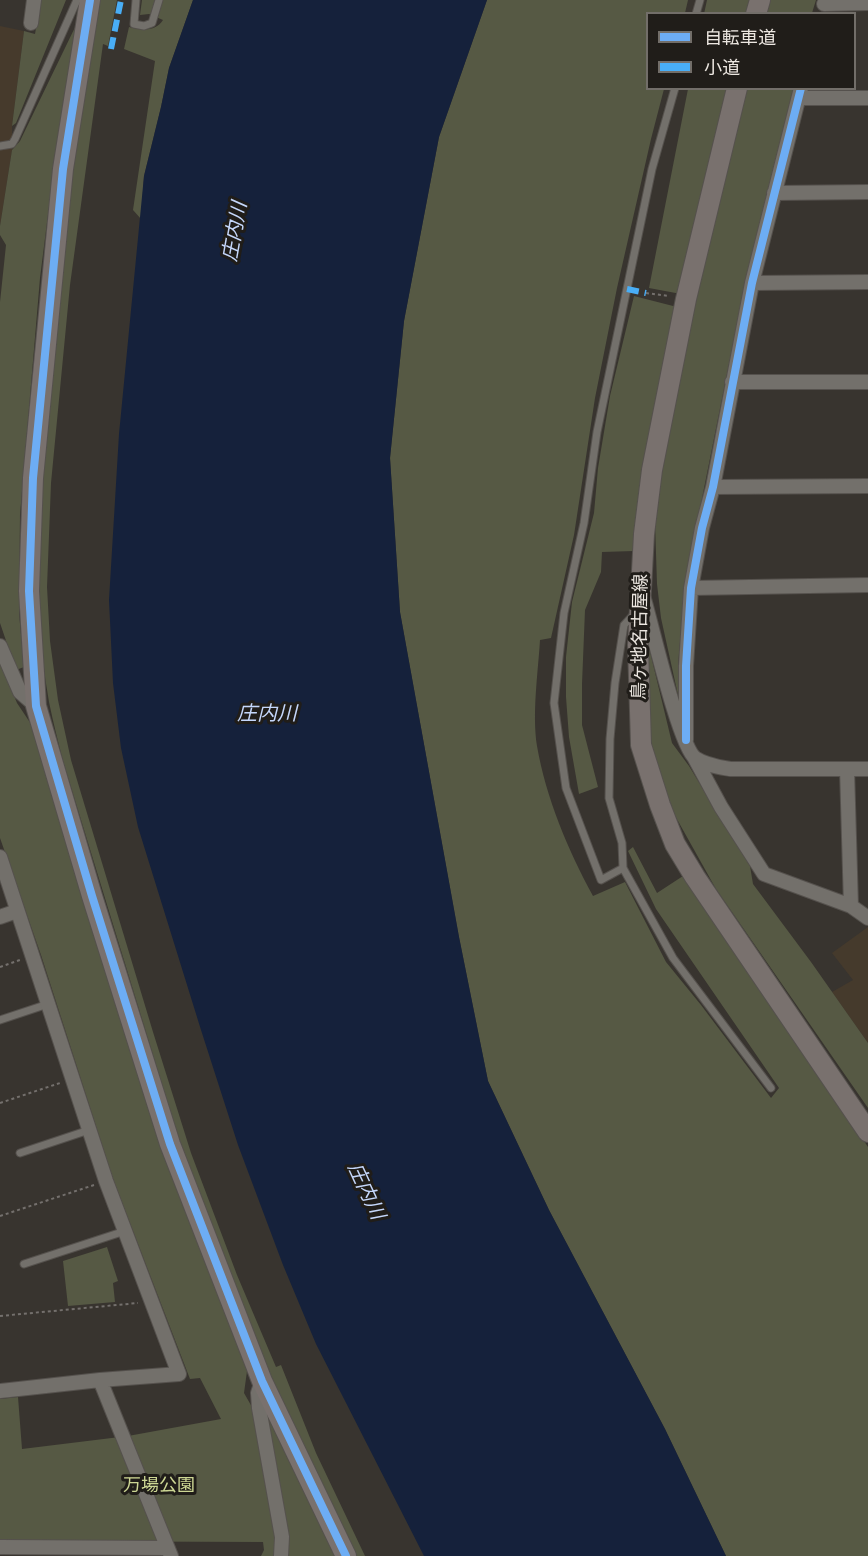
<!DOCTYPE html>
<html>
<head>
<meta charset="utf-8">
<style>
	body { margin:0 }
	#map { position:relative; width:868px; height:1556px; overflow:hidden; background:#38342f; font-family:Overpass,"Noto Sans JP",sans-serif }
	canvas { display:block }
	.legend { position:absolute; left:646px; top:12px; width:210px; height:78px; box-sizing:border-box; background:#201d19; border:2px solid #726e69; margin:0; padding:8px 10px; list-style:none; font-size:18px; color:#ece7e1 }
	.legend li { display:flex; align-items:center; gap:12px; height:30px }
	.legend b { width:30px; border:2px solid #726e69 }
</style>
</head>
<body>
<div id="map">
<canvas width="868" height="1556"></canvas>
<ul class="legend">
<li><b style="height:8px;background:#6dadf4"></b>自転車道</li>
<li><b style="height:8px;background:#49aef6"></b>小道</li>
</ul>
</div>
<script>
const ctx = document.querySelector('canvas').getContext('2d');
ctx.lineJoin = 'round';
function fillPath(path, color) {
  ctx.fillStyle = color;
  ctx.fill(path, 'evenodd');
}
function stroke(path, color, width, dash) {
  ctx.strokeStyle = color;
  ctx.lineWidth = width;
  ctx.lineCap = dash ? 'butt' : 'round';
  ctx.setLineDash(dash || []);
  ctx.stroke(path);
}
function drawText(font, color, halo, rows, align = 'center') {
  ctx.font = font + ' Overpass,"Noto Sans JP",sans-serif';
  ctx.lineWidth = 6;
  ctx.setLineDash([]);
  ctx.textBaseline = 'middle';
  ctx.strokeStyle = halo;
  ctx.fillStyle = color;
  for (const [text, x, y, turn = 0] of rows) {
    ctx.save();
    ctx.translate(x, y);
    ctx.rotate((+turn || 0) * Math.PI / 180);
    ctx.textAlign = isNaN(turn) ? turn : align;
    if (halo) ctx.strokeText(text, 0, 0);
    ctx.fillText(text, 0, 0);
    ctx.restore();
  }
}
const built = new Path2D(`
	M868,927V1043L832,992L853,980L832,953Z`);
const education = new Path2D(`
	M0,26L24,31L12,126V150L0,226Z`);
const green = new Path2D(`
	M41,0H66L16,123L12,126L24,31L35,34Z
	M97,0H117L108,46L103,44L70,285L51,483L47,587L50,641L58,700L71,760L153,1032L191,1153L237,1275L276,1367L281,1365L316,1453L365,1556H355L283,1406L230,1280L183,1153L63,761C58,741 53,722 49,702C38,642 39,581 39,520L79,104Z
	M142,0H193L169,68L161,107L144,176L141,219L133,210L155,61L124,49L129,27C143,30 155,32 163,20L149,14L140,15Z
	M487,0H688L685,13L648,14V88L664,89L651,139L617,288L595,398L574,535L551,638L540,640C538,673 532,713 537,746C546,798 568,850 593,896L625,882L666,962L701,1005L771,1098L779,1088L656,909L628,851L633,847L657,893L683,876L781,1016L868,1147V1556H726L665,1429L549,1210L488,1081L459,937L400,612L390,458L404,321L439,137Z
	M707,0H750L747,13L704,14Z
	M767,0H816L812,13L764,14Z
	M79,19L54,167L40,278L20,515L19,613L24,667L16,670L0,623V302L6,245L0,235V226L12,150L20,141Z
	M688,89H729L681,294L649,288Z
	M744,89H793L746,279L685,583L678,665L680,704L661,618L657,584L655,523L658,475L688,324Z
	M634,296L677,307L643,469L634,551L602,552L601,572L585,610L582,684V725L598,787L579,794L569,737L566,697V657L572,602L594,513L598,468L610,396Z
	M645,631L672,743L689,766L750,866L753,884L811,962L868,1043V1108L716,889L664,796L649,738Z
	M0,661L17,703L33,727L162,1146L220,1300L248,1364L244,1393L256,1414L277,1538L275,1556H261L264,1550L263,1542L0,1541V1399L18,1397L22,1449L128,1436L221,1419L200,1378L190,1379L113,1179L41,955L0,838Z
	M107,1247L118,1281L113,1283L115,1302L68,1306L63,1261Z
	M267,1414L337,1556H286Z`);
const water = new Path2D(`
	M193,0H487L439,137L404,321L390,458L400,612L459,937L488,1081L549,1210L665,1429L726,1556H424L316,1344L283,1265L238,1145L201,1030L138,827L121,748L113,683L109,600L119,434L144,176L161,107L169,68Z`);
const path = new Path2D(`
	M646,293L669,296
	M0,967L20,960
	M0,1103L60,1083
	M0,1216L94,1185
	M0,1316L138,1303`);
const lane = new Path2D(`
	M136,0L134,24L144,26L152,23L159,0
	M696,14L700,0
	M675,88L652,169L597,432L584,523L564,613L554,703L566,788L601,880L623,868L673,958L771,1088
	M0,146L12,144L15,139L77,0
	M623,868L622,843L609,798L610,739L615,683L624,625L636,612
	M0,1020L48,1004
	M20,1153L89,1130
	M24,1264L125,1231`);
const street = new Path2D(`
	M824,4L868,3
	M31,23L34,0
	M799,98H868
	M774,193L868,192
	M752,283L868,282
	M732,382H868
	M713,487L868,486
	M691,588L868,585
	M644,599C652,626 679,745 695,758C705,765 719,767 730,769H868
	M0,646L20,692L36,706
	M686,740V666L691,588L702,528L713,487L752,283L801,88
	M694,757L721,807L764,874L851,906L868,918
	M847,769L851,906
	M0,857L106,1181L179,1374L100,1380L0,1391
	M0,917L17,911
	M100,1380L171,1556
	M262,1381L258,1393L259,1408L282,1537L281,1556
	M0,1547L167,1548`);
const secondary = new Path2D(`
	M90,0L63,169L33,478L29,591L36,706L92,896L170,1144L262,1381L346,1556
	M756,14L760,0
	M737,88L686,299L652,470L644,534L638,645L641,745L660,805L675,844L695,877L868,1132`);
const quiet = new Path2D(`
	M111,49L121,0
	M627,289L646,293`);
const cycleway = new Path2D(`
	M90,0L63,169L33,478L29,591L36,706L92,896L170,1144L262,1381L346,1556
	M686,740V666L691,588L702,528L713,487L752,283L801,88`);
const streetNames = [
	["鳥ヶ地名古屋線",642,637,-89]
];
const parkNames = [
	["万場公園",159,1487]
];
const waterNames = [
	["庄内川",237,232,-80],
	["庄内川",267,716],
	["庄内川",364,1192,65]
];
fillPath(built, '#453a2c');
fillPath(education, '#463a2c');
fillPath(green, '#565944');
fillPath(water, '#15213b');
stroke(lane, '#55514d', 9);
stroke(street, '#55514d', 16);
stroke(secondary, '#55514d', 22);
stroke(path, '#74706d', 2, [3, 3]);
stroke(lane, '#73706b', 7);
stroke(street, '#73706b', 14);
stroke(secondary, '#79716e', 20);
stroke(quiet, '#49aef6', 6, [12, 6]);
stroke(cycleway, '#6dadf4', 8);
drawText('18px', '#ece7e1', '#201d19', streetNames);
drawText('18px', '#cdd794', '#201d19', parkNames);
drawText('italic 20px', '#c5d7fb', '#201d19', waterNames);
</script>
</body>
</html>
